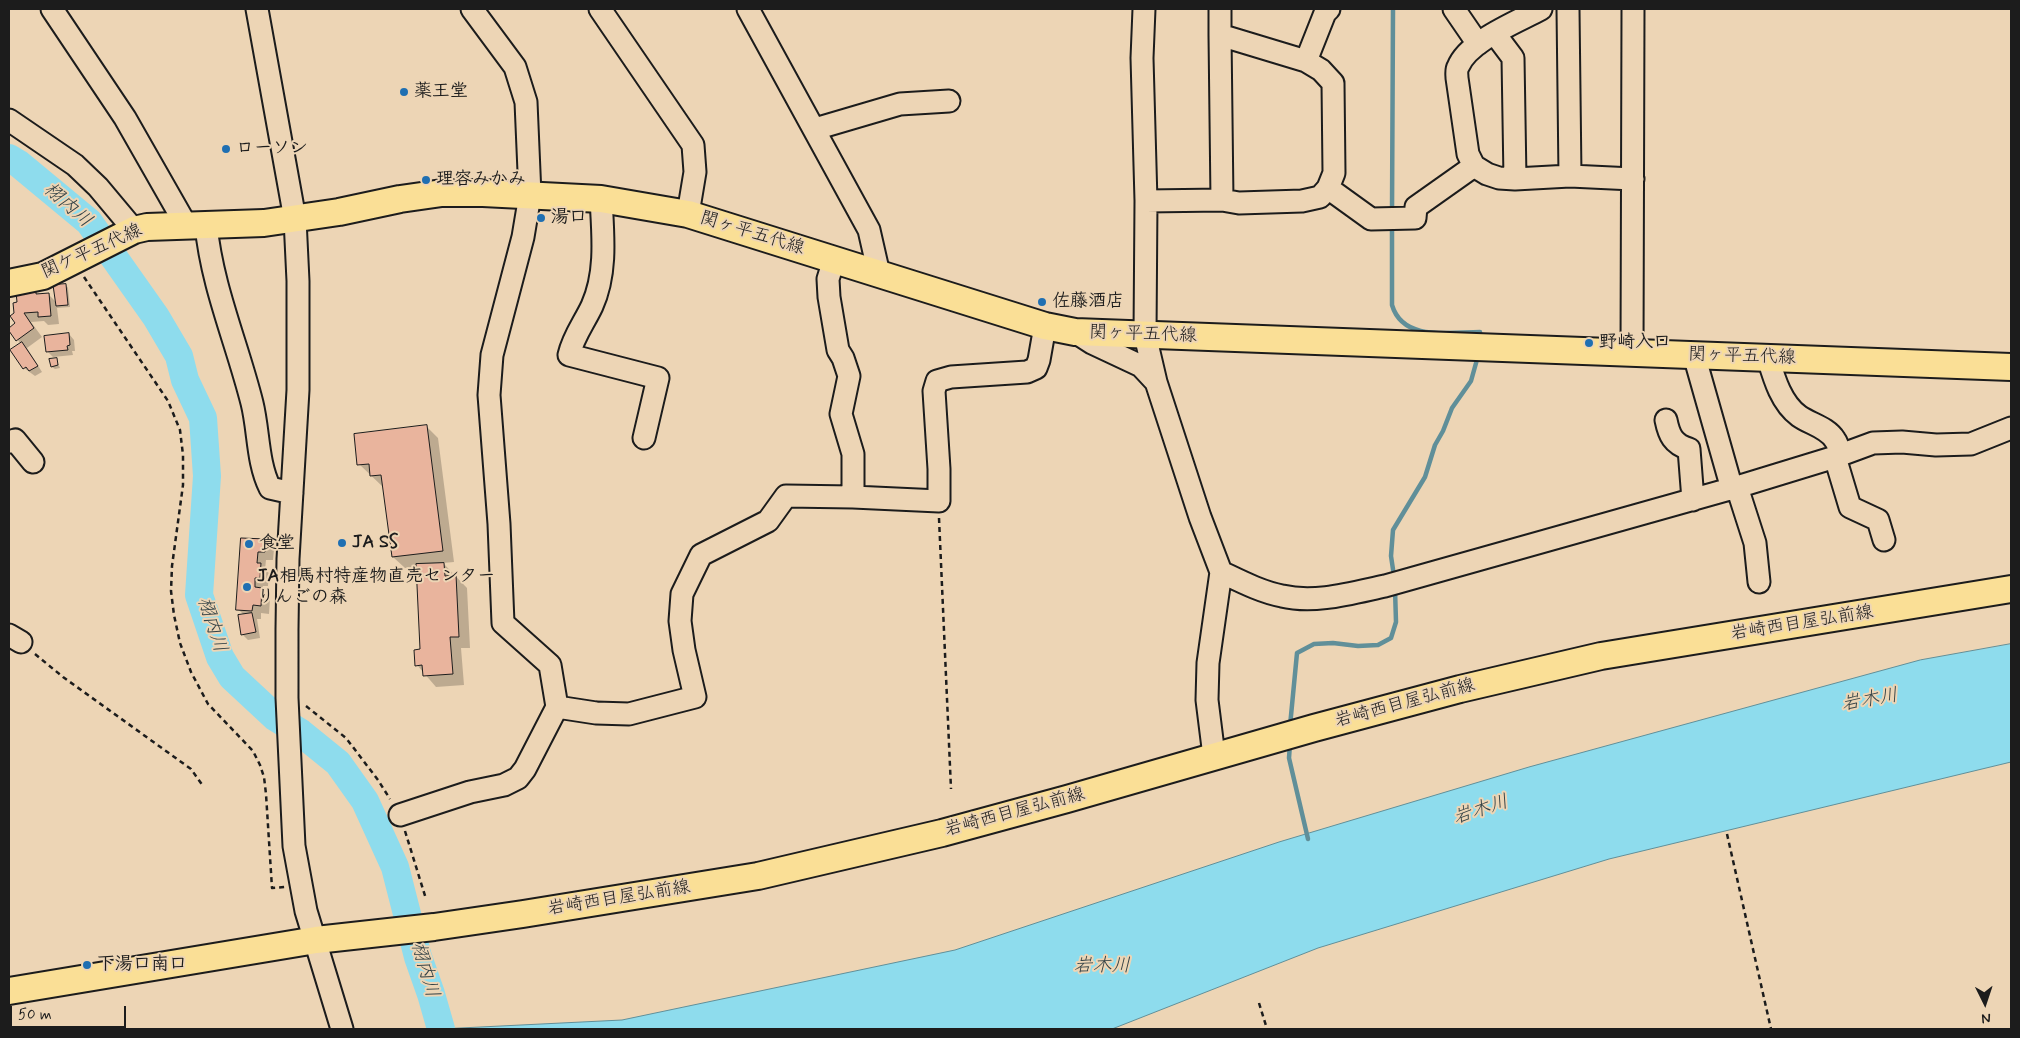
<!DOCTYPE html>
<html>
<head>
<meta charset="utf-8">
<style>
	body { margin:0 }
	#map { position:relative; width:2020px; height:1038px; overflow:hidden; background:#edd5b5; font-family:Mynerve,sans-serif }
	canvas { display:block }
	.frame { position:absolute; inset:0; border:10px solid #1c1c1c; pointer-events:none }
	.north { position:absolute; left:1960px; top:978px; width:50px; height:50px; -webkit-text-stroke:4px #edd5b5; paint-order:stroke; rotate:176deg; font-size:14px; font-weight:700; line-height:20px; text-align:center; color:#1c1c1c }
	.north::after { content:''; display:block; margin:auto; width:18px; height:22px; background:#1c1c1c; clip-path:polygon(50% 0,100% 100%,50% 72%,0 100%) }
	.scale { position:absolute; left:10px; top:1006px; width:116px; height:22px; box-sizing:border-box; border:2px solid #1c1c1c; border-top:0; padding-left:6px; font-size:15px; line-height:18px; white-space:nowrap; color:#1c1c1c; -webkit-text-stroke:4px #edd5b5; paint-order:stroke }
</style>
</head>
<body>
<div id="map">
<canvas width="2020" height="1038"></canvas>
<div class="frame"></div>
<div class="north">N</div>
<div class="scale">50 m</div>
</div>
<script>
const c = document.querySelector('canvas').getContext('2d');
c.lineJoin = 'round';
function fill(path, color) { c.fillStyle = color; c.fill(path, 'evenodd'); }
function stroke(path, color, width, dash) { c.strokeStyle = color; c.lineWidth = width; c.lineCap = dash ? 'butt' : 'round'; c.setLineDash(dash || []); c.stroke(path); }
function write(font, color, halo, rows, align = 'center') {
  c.font = font + ' Mynerve,"Klee One",sans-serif'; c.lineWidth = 4; c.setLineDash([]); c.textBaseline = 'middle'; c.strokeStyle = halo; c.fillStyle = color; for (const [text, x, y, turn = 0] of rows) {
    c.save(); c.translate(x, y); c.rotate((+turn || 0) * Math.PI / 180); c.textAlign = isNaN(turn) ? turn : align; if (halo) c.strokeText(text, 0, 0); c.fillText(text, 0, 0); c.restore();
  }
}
const water = new Path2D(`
	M2011,644V762L1609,859L1318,948L1112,1029H440L622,1020L955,950L1279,842L1529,767L1920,660Z`);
fill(water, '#8edced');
stroke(water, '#608f99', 1);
fill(new Path2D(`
	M66,285L68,288L70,307L57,308L59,324L48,325L44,321L31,322L42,337L27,348L42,372L35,376L24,368L21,344L9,329L17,323L35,292L38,295L48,294L56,302Z
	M69,334L74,340L75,351H72L73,355L53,357L47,351Z
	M56,359L60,368L55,369L52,367Z
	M426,426L438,438L454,562L443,563L467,588L470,648H461L464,685L436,687L417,665L422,651L417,567L405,568L393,557L383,487L359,464Z
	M242,539L265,540L274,549L273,560H266L265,570L269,573L268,586H263V591L270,598L269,614L261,613V619H257L260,638L248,640L242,634L244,615L238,609Z`), '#0003');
stroke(new Path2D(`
	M1392,212L1393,9
	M1392,225V305C1403,342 1450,332 1480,332V338
	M1394,576L1391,556L1393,530L1425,477L1435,445L1443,431L1452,408L1471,381L1478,356
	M1290,726L1297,653L1314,644L1333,643L1358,646L1378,645L1391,638L1396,622L1395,589
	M1290,744L1289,758L1308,839`), '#608f99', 4.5);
stroke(new Path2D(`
	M9,158L19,164L89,222L156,317L179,356L185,380L203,418L207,476L199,595L220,657L232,677L275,717L301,733L338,763L365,801L395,867L418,957L431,994L441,1029`), '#8edced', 28);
const building = new Path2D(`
	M66,284L68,305L56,306L53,285Z
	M36,290V294L49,293L51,316L38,317V312L24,313L34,328L16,341L9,331V328L15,323L10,316L14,313L13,303L17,302L16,292Z
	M69,333L70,345L67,346L68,350L46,352L44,336Z
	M22,342L38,366L29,371L26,367L23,369L10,350Z
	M57,358L58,365L51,367L49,359Z
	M427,425L443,551L392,557L381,475L370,476L369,464L357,465L354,434Z
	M241,538L266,539L265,552H258L257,563H261L260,578H255V587L262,588L261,606L253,605L252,611L236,610Z
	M444,563L445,576L456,575L459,637H450L453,674L423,676L422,665L415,666L414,650L420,649L416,564Z
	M252,613L256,632L241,635L238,615Z`);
fill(building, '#e9b49d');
stroke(building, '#1c1c1c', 1);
const minor = new Path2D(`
	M52,9L125,118L186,225
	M257,9L295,219L298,281V390L288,559L287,629V698L294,846L306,911L342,1029
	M600,9L693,145L695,172L688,214
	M748,9L869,230L879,274
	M1144,9L1142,58L1146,201L1145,335L1156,382L1200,517L1221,572C1240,581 1261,592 1282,596C1315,604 1352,593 1385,586L1737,487L1835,457L1873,443L1902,442L1936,445L1971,444L2011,428
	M1454,9L1478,44
	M1541,9C1517,22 1468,41 1458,67C1456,70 1457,75 1457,78L1468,154L1474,166L1487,174L1499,178L1515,179L1570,176L1633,179
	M1568,9L1570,176
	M1495,34L1513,58L1515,179
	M1220,35L1222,200
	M1306,61L1325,13L1329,9
	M9,120L75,165L98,187L134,230
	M815,129L900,104L949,101
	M1328,188L1371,219L1415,218L1416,207L1474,166
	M601,199C603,235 607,273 592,306C584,323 573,337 569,355L658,378L644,438
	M1146,201L1222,200L1239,203L1302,201L1320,197L1328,188L1334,173L1333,83L1321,70L1306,61L1220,35V9
	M206,225C212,287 237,343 252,403C259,431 257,462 270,488L292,493
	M834,260L828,279L829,297L838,350L843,358L849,376L841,414L853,454V497
	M1075,332L1092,343L1141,366L1155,381
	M1632,353L1633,9
	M1694,355L1732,489
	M1768,358C1774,378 1781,403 1799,416C1810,424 1827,427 1835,440C1838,444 1839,450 1840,455
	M1666,420C1669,435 1673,444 1689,449L1693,500
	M9,442L15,440L33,462
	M1835,457L1850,507L1878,520L1884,540
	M1737,487L1755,543L1759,582
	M9,635L21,642
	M557,707L596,713L629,714L695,697L684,650L680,621L682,594L701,555L768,521L786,496L853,497L939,501V469L934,391L937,381L951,377L1027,372L1036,368L1039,360L1045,326
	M1214,756L1207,700L1208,663L1221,572
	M400,815L470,792L504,785L518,778L525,769L557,707L550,665L503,623L499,524L489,395L492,355L523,237L530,195L526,102L515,67L472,9`);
const major = new Path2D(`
	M9,283L43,276L134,230L147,227L264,223L339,212L400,199L442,193H483L601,199L688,214L1045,326L1075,332L2011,367
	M9,991L316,940L434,927L523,914L758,876L942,833L1067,799L1314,728L1460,689L1601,656L2011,589`);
stroke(minor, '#1c1c1c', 25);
stroke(major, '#1c1c1c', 30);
stroke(new Path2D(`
	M84,277L168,401L180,430L183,455V485L172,566L171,591L174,615L180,643L191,672L208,704L253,751L260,765L264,777L266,794L272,888L285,887
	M939,518L951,789
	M35,654L63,677L191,769L203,786
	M306,706L346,738L378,780L390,799
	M405,831L426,899
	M1727,834L1771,1029
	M1259,1003L1267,1029`), '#1c1c1c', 2.5, [5, 4]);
stroke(minor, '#edd5b5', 21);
stroke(major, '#fadf96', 26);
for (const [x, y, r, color] of [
	[404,92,5,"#1f6fb2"],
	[226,149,5,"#1f6fb2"],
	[426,180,5,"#1f6fb2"],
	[541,218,5,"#1f6fb2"],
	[1042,302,5,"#1f6fb2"],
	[1589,343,5,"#1f6fb2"],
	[342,543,5,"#1f6fb2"],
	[249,544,5,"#1f6fb2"],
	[247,587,5,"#1f6fb2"],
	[87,965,5,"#1f6fb2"]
]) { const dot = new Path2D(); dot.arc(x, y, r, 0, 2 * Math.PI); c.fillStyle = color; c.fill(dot); stroke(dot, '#edd5b5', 2); }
write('bold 18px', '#1c1c1c', '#edd5b5', [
	["薬王堂",414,92],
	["ローソン",236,149],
	["理容みかみ",436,180],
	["湯口",551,218],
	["佐藤酒店",1052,302],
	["野崎入口",1599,343],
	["JA SS",352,543],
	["食堂",259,544],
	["JA相馬村特産物直売センター",257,577],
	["りんごの森",257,598],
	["下湯口南口",97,965]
], 'left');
write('18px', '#1c1c1c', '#edd5b5', [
	["関ヶ平五代線",752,234,17],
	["関ケ平五代線",92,252,-24],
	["関ヶ平五代線",1143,335,2],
	["関ヶ平五代線",1742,357,2],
	["岩崎西目屋弘前線",1802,624,-9],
	["岩崎西目屋弘前線",1405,704,-15],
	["岩崎西目屋弘前線",1015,813,-15],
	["岩崎西目屋弘前線",619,899,-9]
]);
write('italic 19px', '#334246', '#edd5b5', [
	["栩内川",67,206,41],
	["栩内川",211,625,72],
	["岩木川",1870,701,-10],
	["岩木川",1481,811,-18],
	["岩木川",1102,967],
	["栩内川",424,970,74]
]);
</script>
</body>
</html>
